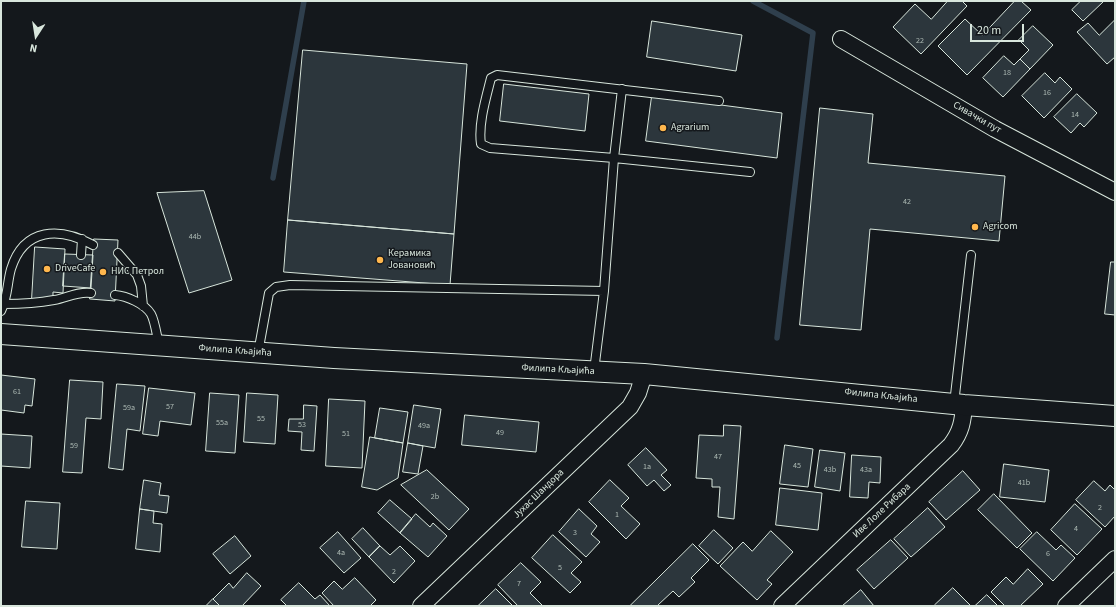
<!DOCTYPE html>
<html>
<head>
<meta charset="utf-8">
<style>
	body { margin:0 }
	#map { position:relative; width:1116px; height:607px; overflow:hidden; background:#14181c; font-family:"Source Sans 3",sans-serif }
	canvas { display:block }
	.frame { position:absolute; inset:0; border:2px solid #d8e6dc; pointer-events:none }
	.north { position:absolute; left:16px; top:16px; width:40px; height:40px; -webkit-text-stroke:3px #14181c; paint-order:stroke; rotate:192deg; font-size:11px; font-weight:700; line-height:16px; text-align:center; color:#d8e6dc }
	.north::after { content:''; display:block; margin:auto; width:14px; height:18px; background:#d8e6dc; clip-path:polygon(50% 0,100% 100%,50% 72%,0 100%) }
	.scale { position:absolute; left:970px; top:24px; width:54px; height:18px; box-sizing:border-box; border:2px solid #d8e6dc; border-top:0; padding-left:5px; font-size:12px; line-height:14px; white-space:nowrap; color:#d8e6dc; -webkit-text-stroke:3px #14181c; paint-order:stroke }
</style>
</head>
<body>
<div id="map">
<canvas width="1116" height="607"></canvas>
<div class="frame"></div>
<div class="north">N</div>
<div class="scale">20 m</div>
</div>
<script>
const c = document.querySelector('canvas').getContext('2d');
c.lineJoin = 'round';
function stroke(path, color, width, dash) { c.strokeStyle = color; c.lineWidth = width; c.lineCap = dash ? 'butt' : 'round'; c.setLineDash(dash || []); c.stroke(path); }
function fill(path, color) { c.fillStyle = color; c.fill(path, 'evenodd'); }
function write(font, color, halo, rows, align = 'center') {
  c.font = font + ' "Source Sans 3",sans-serif'; c.lineWidth = 3; c.setLineDash([]); c.textBaseline = 'middle'; c.strokeStyle = halo; c.fillStyle = color; for (const [text, x, y, turn = 0] of rows) {
    c.save(); c.translate(x, y); c.rotate((+turn || 0) * Math.PI / 180); c.textAlign = isNaN(turn) ? turn : align; if (halo) c.strokeText(text, 0, 0); c.fillText(text, 0, 0); c.restore();
  }
}
stroke(new Path2D(`
	M753,1L813,33L777,338
	M273,178L304,1`), '#2f3f4d', 5.5);
const building = new Path2D(`
	M948,1H962L967,6L921,54L893,27L915,4L931,19Z
	M1015,1H1021L1031,10L967,75L938,46L965,19L982,35Z
	M1081,1H1104L1083,21L1072,10Z
	M1115,20V57L1107,64L1077,32L1088,23L1099,35Z
	M652,21L742,35L736,71L647,57Z
	M1033,26L1053,45L1030,69L1020,59L1029,50L1019,40Z
	M303,50L467,64L454,234L288,220Z
	M1004,56L1014,65L1020,59L1030,69L1003,97L983,78Z
	M1045,73L1055,83L1060,77L1072,89L1044,118L1022,96Z
	M504,84L589,94L585,131L500,121Z
	M1077,94L1097,113L1084,127L1080,123L1071,133L1054,117Z
	M652,96L782,113L777,158L646,141Z
	M820,108L873,114L868,163L1005,176L999,241L870,229L861,330L800,325Z
	M204,191L232,280L189,293L157,193Z
	M288,220L454,234L450,285L284,272Z
	M94,239L118,240L115,301L90,299Z
	M35,247L65,249L63,293L53,292V300L32,299Z
	M65,254L93,255L91,288L63,286Z
	M1111,262H1115V315L1105,314Z
	M1,375L35,379L32,406L25,405L24,413L1,410Z
	M70,380L103,382L101,419L86,418L82,473L63,472Z
	M117,384L145,386L140,431L127,429L123,470L109,468Z
	M149,388L195,393L191,425L160,421L158,436L143,434Z
	M210,393L239,395L235,453L206,451Z
	M247,393L278,395L275,444L244,442Z
	M329,399L365,401L362,468L326,466Z
	M304,405L317,406L314,451L301,450L302,432L288,431L289,419H303Z
	M414,405L441,409L435,448L408,443Z
	M380,408L408,412L403,443L375,438Z
	M465,415L539,422L536,452L462,445Z
	M724,425L741,426L734,519L718,517L720,487H712V479L696,478L699,435L723,436Z
	M1,434L32,436L30,468L1,466Z
	M370,437L403,443L398,478L377,490L362,487Z
	M408,443L423,446L418,474L403,472Z
	M785,445L813,449L808,487L780,484Z
	M646,448L667,470L661,475L671,485L664,491L654,480L647,486L628,465Z
	M820,450L845,453L840,491L815,487Z
	M852,455L881,457L880,483L869,482L868,498L850,497Z
	M1004,464L1049,470L1045,502L1000,497Z
	M427,470L469,509L449,530L401,485Z
	M963,471L980,490L946,520L929,502Z
	M144,480L161,483L159,495L169,496L167,513L140,509Z
	M610,480L629,498L621,506L640,524L626,539L589,502Z
	M1094,481L1105,491L1110,485L1115,490V516L1105,527L1076,500Z
	M780,488L822,493L818,530L776,525Z
	M994,494L1032,533L1017,548L978,510Z
	M390,500L412,519L400,533L378,513Z
	M26,501L60,503L57,549L22,547Z
	M1075,504L1102,529L1077,555L1051,530Z
	M928,508L945,527L911,557L894,539Z
	M140,509L154,511L153,523L162,524L160,552L136,549Z
	M579,509L597,526L591,534L600,542L586,557L559,532Z
	M416,514L430,527L433,523L447,536L428,557L400,533Z
	M363,528L380,546L369,557L352,539Z
	M714,530L733,548L718,564L699,546Z
	M771,531L793,552L767,580L772,584L757,600L720,566L743,542L752,551Z
	M338,532L361,558L344,573L320,548Z
	M1037,532L1056,550L1061,545L1075,558L1053,581L1020,549Z
	M553,535L582,562L571,573L581,582L570,593L532,558Z
	M235,536L251,556L230,574L213,554Z
	M891,540L908,558L874,589L857,570Z
	M693,544L709,560L691,578L695,582L679,597L673,591L658,605L659,606H630Z
	M380,546L390,555L400,546L415,561L394,583L369,557Z
	M521,563L541,582L530,593L543,606H518L498,585Z
	M1028,569L1043,584L1020,606H1005L991,592L1006,577L1013,584Z
	M247,573L261,586L242,606H220L213,599L229,583L233,588Z
	M355,578L376,600L370,606H334L322,593L334,581L342,589Z
	M299,583L315,599L320,595L330,606H287L281,600Z
	M953,588L971,606H936L935,605Z
	M496,589L513,606H478Z
	M861,590L874,606H842L849,600Z
	M987,595L998,606H975Z
	M213,599L220,606H206Z`);
fill(building, '#2c363c');
stroke(building, '#d8e6dc', 1);
const service = new Path2D(`
	M719,101L497,75L491,78C486,98 478,124 481,144L490,148L614,158L750,172
	M118,253L137,275L141,286L143,306
	M81,255L82,239
	M115,295C127,296 145,304 151,314C155,321 157,337 159,345
	M4,304C21,304 38,303 54,300C67,298 77,291 91,293
	M1,311C8,297 7,283 11,269C24,227 60,227 93,245
	M258,353L269,293L276,287L290,285L604,291
	M594,371L604,291L614,158L622,89
	M954,404L971,255`);
const minor = new Path2D(`
	M841,39L995,129L1115,192
	M421,606L630,407L638,393L644,374
	M782,606L951,445C961,432 963,421 964,405
	M1066,606L1115,559`);
const tertiary = new Path2D(`
	M1,334L334,358L644,374L964,405L1115,416`);
stroke(service, '#d8e6dc', 10);
stroke(minor, '#d8e6dc', 18);
stroke(tertiary, '#d8e6dc', 22);
stroke(service, '#14181c', 8);
stroke(minor, '#14181c', 16);
stroke(tertiary, '#14181c', 20);
for (const [x, y, r, color] of [
	[663,128,4,"#ffb74d"],
	[975,227,4,"#ffb74d"],
	[380,260,4,"#ffb74d"],
	[47,269,4,"#ffb74d"],
	[103,272,4,"#ffb74d"]
]) { const dot = new Path2D(); dot.arc(x, y, r, 0, 2 * Math.PI); c.fillStyle = color; c.fill(dot); stroke(dot, '#14181c', 1.5); }
write('8px', '#adbab4', null, [
	["22",920,41],
	["18",1007,73],
	["16",1047,93],
	["14",1075,115],
	["42",907,202],
	["44b",195,237],
	["61",17,392],
	["57",170,407],
	["59a",129,408],
	["55",261,419],
	["55a",222,423],
	["53",302,425],
	["49a",424,426],
	["49",500,433],
	["51",346,434],
	["59",74,446],
	["47",718,457],
	["45",797,466],
	["1a",647,467],
	["43b",830,470],
	["43a",866,470],
	["41b",1024,483],
	["2b",435,497],
	["2",1100,508],
	["1",617,515],
	["4",1076,529],
	["3",575,533],
	["4a",341,553],
	["6",1048,554],
	["5",560,568],
	["2",394,572],
	["7",519,584]
]);
write('10px', '#d8e6dc', '#14181c', [
	["Сивачки пут",977,118,30],
	["Филипа Кљајића",235,351,4],
	["Филипа Кљајића",558,370,3],
	["Филипа Кљајића",881,396,6],
	["Јухас Шандора",539,494,-44],
	["Иве Лоле Рибара",882,511,-43]
]);
write('10px', '#d8e6dc', '#14181c', [
	["Agrarium",671,128],
	["Agricom",983,227],
	["Керамика",388,254],
	["Јовановић",388,266],
	["DriveCafe",55,269],
	["НИС Петрол",111,272]
], 'left');
</script>
</body>
</html>
